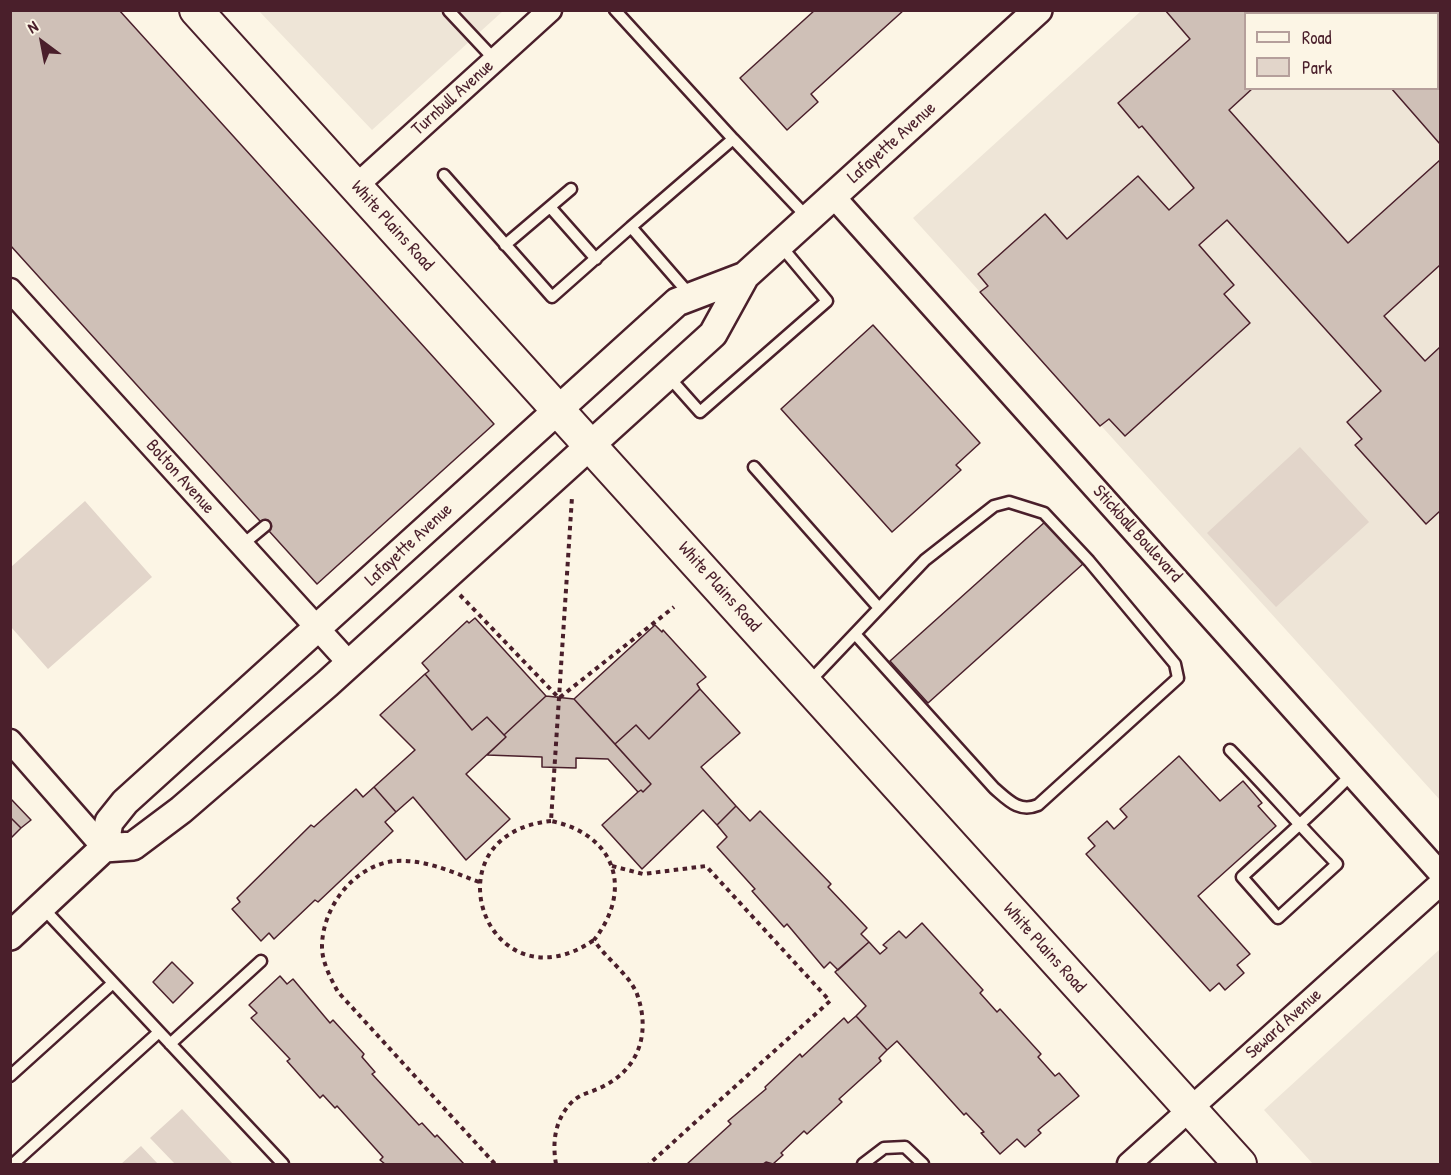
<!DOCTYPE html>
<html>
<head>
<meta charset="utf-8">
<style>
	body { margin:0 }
	#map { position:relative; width:1451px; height:1175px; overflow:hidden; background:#fcf5e5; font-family:"Patrick Hand",sans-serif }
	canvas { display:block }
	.frame { position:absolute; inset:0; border:12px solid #4a1f2b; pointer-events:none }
	.legend { position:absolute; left:1244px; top:12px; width:195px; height:78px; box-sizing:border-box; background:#fcf5e5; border:2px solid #b59f9b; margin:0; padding:8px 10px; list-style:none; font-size:18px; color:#4a1f2b }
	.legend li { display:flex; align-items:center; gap:12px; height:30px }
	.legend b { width:30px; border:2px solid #b59f9b }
	.north { position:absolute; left:12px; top:12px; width:60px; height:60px; -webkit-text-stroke:4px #fcf5e5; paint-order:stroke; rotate:328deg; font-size:16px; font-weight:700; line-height:24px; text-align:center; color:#4a1f2b }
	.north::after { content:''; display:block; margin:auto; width:21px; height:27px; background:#4a1f2b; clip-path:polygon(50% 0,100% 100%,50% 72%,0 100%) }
</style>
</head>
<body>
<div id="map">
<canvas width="1451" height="1175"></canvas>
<div class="frame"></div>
<ul class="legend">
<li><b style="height:8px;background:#fcf5e5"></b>Road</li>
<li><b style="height:16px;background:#e2d5ca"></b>Park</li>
</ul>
<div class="north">N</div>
</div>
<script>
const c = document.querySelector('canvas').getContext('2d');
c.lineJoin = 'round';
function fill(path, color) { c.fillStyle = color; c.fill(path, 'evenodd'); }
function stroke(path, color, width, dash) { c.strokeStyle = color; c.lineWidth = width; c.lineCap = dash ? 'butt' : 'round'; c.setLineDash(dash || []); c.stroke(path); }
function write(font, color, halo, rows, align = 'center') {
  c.font = font + ' "Patrick Hand",sans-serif'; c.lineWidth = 4.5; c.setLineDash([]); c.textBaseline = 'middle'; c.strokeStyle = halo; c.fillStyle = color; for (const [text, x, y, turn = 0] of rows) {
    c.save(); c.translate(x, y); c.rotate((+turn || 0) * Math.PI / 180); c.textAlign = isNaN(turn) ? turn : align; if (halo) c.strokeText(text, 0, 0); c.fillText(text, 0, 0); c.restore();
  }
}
fill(new Path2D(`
	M259,11H503L372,130Z
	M1141,11H1440V800L913,218ZM1246,14H1438V88H1246Z
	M1440,949V1164H1313L1264,1110Z`), '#eee5d7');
fill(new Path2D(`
	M1300,447L1369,522L1276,607L1207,533Z
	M85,501L152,577L48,669L11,627V567Z
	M182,1109L233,1164H175L150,1138Z
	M141,1146L158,1164H121Z`), '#e2d5ca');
const building = new Path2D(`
	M10,10H119L494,424L317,584L10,245Z
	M815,10H904L811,94L818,102L787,130L740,78Z
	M1165,10H1440V144L1391,88H1438V14H1246V88H1253L1229,110L1348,243L1440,160V265L1384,316L1425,361L1440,347V511L1426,524L1355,445L1362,439L1347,422L1381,391L1227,220L1199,245L1234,285L1224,294L1250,323L1125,436L1109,419L1100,426L980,292L988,286L978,274L1045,214L1067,239L1138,176L1169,210L1194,188L1142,126L1139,128L1118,103L1190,39Z
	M873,325L980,443L956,465L961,470L892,532L781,409Z
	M1046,521L1084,563L928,703L890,661Z
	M475,618L546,696L504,735L487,717L472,730L425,674L429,671L422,663L467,621L469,623Z
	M655,625L662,632L663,630L706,677L697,684L700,689L649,739L636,725L615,744L574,699Z
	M425,674L472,730L487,717L506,737L466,774L510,819L466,860L413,797L396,812L374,787L415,750L380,715Z
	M700,689L740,733L701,767L736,806L717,825L703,810L642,869L602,825L638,792L641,790L643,792L651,784L615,744L636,725L649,739Z
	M546,696L574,699L651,784L643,792L641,790L638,792L608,759L576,758V768L542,767V757L487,755L506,737L504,735Z
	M1179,756L1220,801L1243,781L1262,803L1258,806L1276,826L1198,896L1250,954L1237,965L1244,973L1225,990L1219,983L1210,991L1086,854L1095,846L1088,838L1107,821L1114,829L1127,817L1120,809Z
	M374,787L396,812L385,822L393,831L318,902L315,900L274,939L269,933L261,941L232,909L240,902L237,898L311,825L314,827L356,789L363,797Z
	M10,798L31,820L21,828L10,817Z
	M736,806L750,821L760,811L831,884L828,887L867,928L861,934L869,942L838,970L830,962L824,968L787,924L784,927L752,891L755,889L717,847L727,837L717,825Z
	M10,817L21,828L11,838L10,837Z
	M922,923L983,990L980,993L997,1012L1000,1009L1041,1054L1038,1057L1055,1076L1059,1073L1079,1096L1038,1130L1041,1133L1025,1147L1017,1139L1000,1154L981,1133L984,1132L966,1113L964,1115L897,1041L887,1050L856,1016L866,1006L835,972L869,942L880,954L887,948L883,945L899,931L906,938Z
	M172,962L193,983L173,1003L153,982Z
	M280,976L287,984L293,979L330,1023L333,1020L364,1054L362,1057L375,1072L372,1074L419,1125L422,1123L435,1137L437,1135L464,1164H385L380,1160L383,1157L337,1106L335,1108L323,1095L320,1098L287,1061L290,1059L251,1018L257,1013L249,1005Z
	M856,1016L887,1050L879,1058L881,1061L839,1099L842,1102L807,1134L804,1131L781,1153L783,1155L773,1164L766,1162L763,1164H687L731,1124L728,1121L766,1089L765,1087L800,1054L802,1057L844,1018L848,1023Z`);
fill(building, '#cfc0b7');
stroke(building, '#4a1f2b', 1.5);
const service = new Path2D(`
	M615,10L733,139L631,227L691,296
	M449,11L495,60
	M733,139L807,217
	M444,175L552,297L631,227
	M550,207L596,259
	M505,245L571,189
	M668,376L700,412L827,301L780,245
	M754,467L879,608
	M242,545L265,526
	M809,682L925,560L994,506L1009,502L1044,513L1089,561L1175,664L1178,678L1038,805C1019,813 1008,800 994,788L855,634
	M1230,750C1266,787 1301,827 1337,864L1278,918L1242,877C1279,843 1317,810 1352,774
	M42,907L283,1164
	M170,1044L261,961
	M10,1076L113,983
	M13,1164L159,1032
	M863,1164L884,1148L905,1147L923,1164`);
const minor = new Path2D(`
	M356,186L550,10
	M833,196L1440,873
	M10,290L350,664
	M10,741L104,848
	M1129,1164L1440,884`);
const tertiary = new Path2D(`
	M104,848L133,846L181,810L327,684L713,334L745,276L1038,10
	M10,936L104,848L109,822L125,802L677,302L745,276`);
const secondary = new Path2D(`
	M196,10L1240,1164`);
stroke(service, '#4a1f2b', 15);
stroke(minor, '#4a1f2b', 27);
stroke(tertiary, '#4a1f2b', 32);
stroke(secondary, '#4a1f2b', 36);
stroke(new Path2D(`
	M460,595L559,698L674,607
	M551,821C423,834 487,1013 594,940
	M612,866L643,874L706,866L830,1001L649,1164
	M479,882C452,872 425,859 395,861C354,865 321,908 322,949C323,964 331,979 338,992L495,1164
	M556,1164C552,1142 555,1118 573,1101C580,1094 592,1092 602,1087C639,1069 651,1033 637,994C629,974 606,959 594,940C634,889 615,834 551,821L572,497`), '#4a1f2b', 4, [4.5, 4.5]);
stroke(service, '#fcf5e5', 10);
stroke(minor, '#fcf5e5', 22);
stroke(tertiary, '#fcf5e5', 27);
stroke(secondary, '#fcf5e5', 32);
write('18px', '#4a1f2b', '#fcf5e5', [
	["Turnbull Avenue",453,98,-42],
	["Lafayette Avenue",892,143,-42],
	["White Plains Road",392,226,48],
	["Bolton Avenue",180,477,48],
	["Stickball Boulevard",1137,534,48],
	["Lafayette Avenue",409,545,-43],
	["White Plains Road",719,587,48],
	["White Plains Road",1044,948,48],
	["Seward Avenue",1284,1024,-42]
]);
</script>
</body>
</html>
